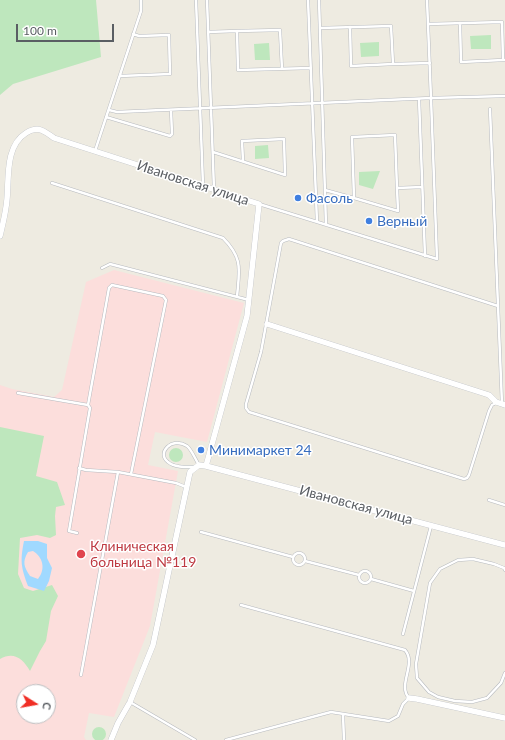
<!DOCTYPE html>
<html>
<head>
<meta charset="utf-8">
<style>
	body { margin:0 }
	#map { position:relative; width:505px; height:740px; overflow:hidden; background:#eeebe1; font-family:Lato,sans-serif }
	canvas { display:block }
	.north { position:absolute; left:16px; top:684px; width:40px; height:40px; box-sizing:border-box; background:#fff; border:1px solid #bdbfc1; border-radius:50%; rotate:101deg; font-size:11px; font-weight:700; line-height:16px; text-align:center; color:#5a5e63 }
	.north::after { content:''; display:block; margin:auto; width:14px; height:18px; background:#f02e25; clip-path:polygon(50% 0,100% 100%,50% 72%,0 100%) }
	.scale { position:absolute; left:16px; top:24px; width:98px; height:18px; box-sizing:border-box; border:2px solid #5a5e63; border-top:0; padding-left:5px; font-size:12px; line-height:14px; white-space:nowrap; color:#5a5e63; -webkit-text-stroke:3px #fff; paint-order:stroke }
</style>
</head>
<body>
<div id="map">
<canvas width="505" height="740"></canvas>
<div class="north">С</div>
<div class="scale">100 m</div>
</div>
<script>
const c = document.querySelector('canvas').getContext('2d');
c.lineJoin = 'round';
function fill(path, color) { c.fillStyle = color; c.fill(path, 'evenodd'); }
function stroke(path, color, width, dash) { c.strokeStyle = color; c.lineWidth = width; c.lineCap = dash ? 'butt' : 'round'; c.setLineDash(dash || []); c.stroke(path); }
function write(font, color, halo, rows, align = 'center') {
  c.font = font + ' Lato,sans-serif'; c.lineWidth = 3; c.setLineDash([]); c.textBaseline = 'middle'; c.strokeStyle = halo; c.fillStyle = color; for (const [text, x, y, turn = 0] of rows) {
    c.save(); c.translate(x, y); c.rotate((+turn || 0) * Math.PI / 180); c.textAlign = isNaN(turn) ? turn : align; if (halo) c.strokeText(text, 0, 0); c.fillText(text, 0, 0); c.restore();
  }
}
fill(new Path2D(`
	M114,270L244,303L207,442L155,432L148,465L178,471L150,626L114,717L89,713L84,737L86,740H0V385L12,389L54,397L62,390L86,282ZM24,692H48V716H24Z`), '#fcdedc');
fill(new Path2D(`
	M0,0H96L101,57L13,84L0,95Z
	M491,35V49H471L470,36Z
	M379,42V56L361,57L360,43Z
	M269,43L270,60H255L254,44Z
	M268,145L269,158L255,159V146Z
	M380,171L373,189L359,185V172Z
	M0,427L44,436L36,476L57,482L65,505L56,507L55,516L56,535L50,538L37,535L20,538L18,574L24,588L33,591L52,585L58,596L51,611L46,641L40,651L30,671C23,659 14,651 0,659Z
	M169 455a7 7 0 1 1 14 0a7 7 0 1 1-14 0Z
	M92 734a7 7 0 1 1 14 0a7 7 0 1 1-14 0Z`), '#bee7bd');
fill(new Path2D(`
	M24,541H38L47,544V558L52,568L49,581L44,591L28,586C21,567 20,561 24,541ZM33,551C43,557 46,569 38,579L30,576C24,567 22,562 28,552Z`), '#a0d9ff');
const lane = new Path2D(`
	M196,0L203,185
	M207,0L214,189
	M308,0L317,222
	M319,0L326,225
	M427,0L431,98L505,96
	M460,23L461,62L503,60
	M428,24L502,22L503,60H505
	M350,27L351,66L393,64
	M320,28L391,26L393,64L430,63
	M237,31L280,30L282,69
	M208,32L237,31L238,70L310,68
	M120,76L170,74L169,35L139,36L133,34
	M419,99L425,256
	M490,109L502,404
	M109,110L117,112L431,98L437,259L259,204
	M106,117L170,136L172,134L171,110
	M95,151L141,11V0
	M213,152L285,175L284,139L242,141L243,161
	M52,183L223,238C244,259 239,271 237,297
	M325,190L354,198L352,137L395,135L397,188L422,187
	M354,198L398,211L397,188
	M102,268L110,264L249,300
	M18,393L88,405L109,288L112,285L163,296L166,300L131,474
	M496,403L492,405L489,411L469,475L467,478L464,479L249,412L246,408V404L261,352L281,243L283,241L289,239L498,306
	M196,467C187,467 175,468 168,462C156,453 172,436 187,446C192,450 195,459 199,465
	M79,468L86,470L118,472
	M489,500L505,505
	M201,532L293,557
	M77,533L69,531L90,408L88,405
	M293 559a6 6 0 1 1 12 0a6 6 0 1 1-12 0Z
	M305,561L359,575
	M505,570L504,568L494,564L473,559L458,560L440,569L430,583L416,664L417,678L429,692L438,697L455,701L472,702L487,698L501,683L505,673
	M359 577a6 6 0 1 1 12 0a6 6 0 1 1-12 0Z
	M371,579L414,591
	M403,634L431,526
	M81,675L118,472L176,483L186,487
	M130,702L195,740
	M343,715L344,740
	M226,740L331,712L389,721L398,716L403,704L409,698C397,685 417,664 405,650L241,605`);
const street = new Path2D(`
	M0,236C3,223 6,212 7,199C9,178 5,146 26,133C31,130 36,128 41,130C46,132 50,135 54,138L259,204L247,316L206,466
	M267,324L489,395L496,402L505,405
	M409,698L417,699L505,718
	M111,740L118,723L130,702L153,645L190,472L199,465L206,466L505,545`);
stroke(lane, '#b7babf', 3.5);
stroke(street, '#b7babf', 6);
stroke(lane, '#fff', 2.5);
stroke(street, '#fff', 5.5);
for (const [x, y, r, color] of [
	[298,198,4,"#3f7fe0"],
	[369,221,4,"#3f7fe0"],
	[201,450,4,"#3f7fe0"],
	[81,554,5,"#e0444e"]
]) { const dot = new Path2D(); dot.arc(x, y, r, 0, 2 * Math.PI); c.fillStyle = color; c.fill(dot); stroke(dot, '#fff', 1.5); }
write('14px', '#5a5e63', '#fff', [
	["Ивановская улица",193,183,18],
	["Ивановская улица",356,505,15]
]);
write('14px', '#366cbe', '#fff', [
	["Фасоль",306,198],
	["Верный",377,221],
	["Минимаркет 24",209,450]
], 'left');
write('14px', '#be3a42', '#fff', [
	["Клиническая",90,546],
	["больница №119",90,562]
], 'left');
</script>
</body>
</html>
